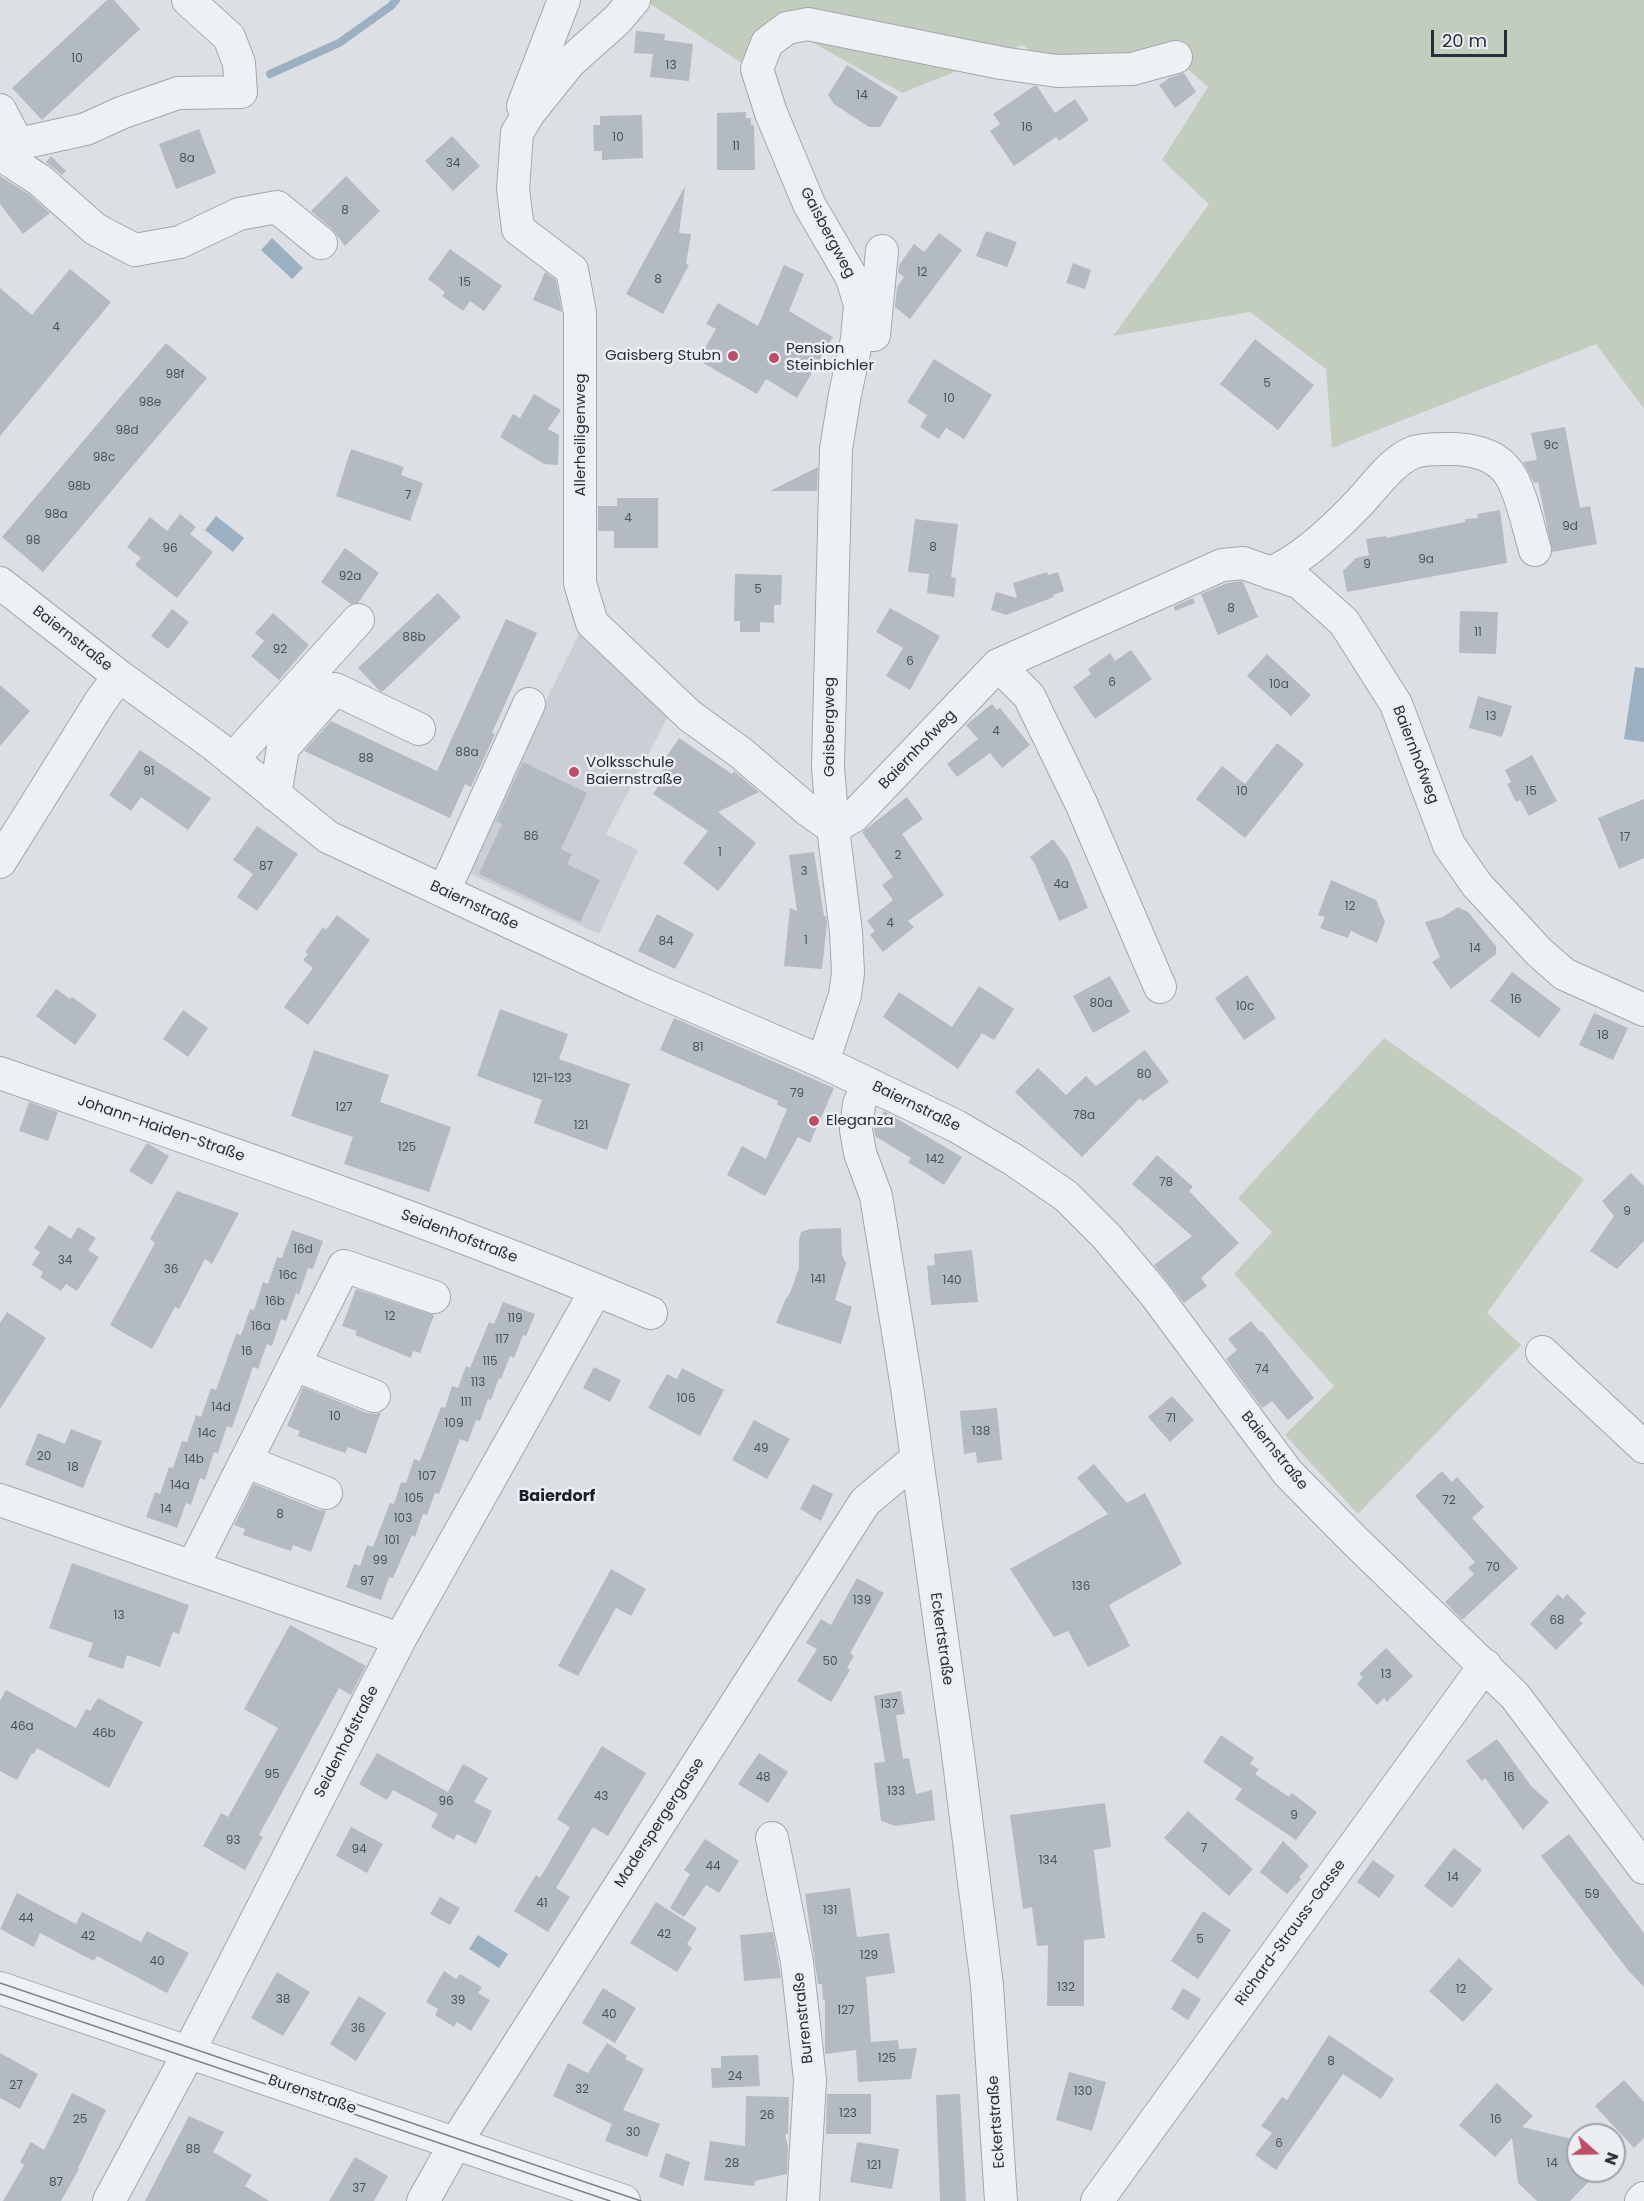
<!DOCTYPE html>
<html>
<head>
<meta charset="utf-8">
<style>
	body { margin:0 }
	#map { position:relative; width:1644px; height:2201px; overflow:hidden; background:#dce0e5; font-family:Poppins,sans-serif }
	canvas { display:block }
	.north { position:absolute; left:1566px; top:2123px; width:60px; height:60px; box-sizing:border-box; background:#ebeff3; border:2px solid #9da2a9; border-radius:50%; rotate:110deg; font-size:16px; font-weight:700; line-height:24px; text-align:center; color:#282f39 }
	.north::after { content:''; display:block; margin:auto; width:21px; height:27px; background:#bd4e66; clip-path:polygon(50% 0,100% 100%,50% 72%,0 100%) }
	.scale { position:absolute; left:1431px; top:30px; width:76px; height:27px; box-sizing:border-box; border:3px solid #282f39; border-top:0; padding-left:8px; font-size:18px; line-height:21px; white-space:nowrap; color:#282f39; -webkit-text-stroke:4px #ebeff3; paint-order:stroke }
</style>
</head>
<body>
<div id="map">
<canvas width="1644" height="2201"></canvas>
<div class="north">N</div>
<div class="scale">20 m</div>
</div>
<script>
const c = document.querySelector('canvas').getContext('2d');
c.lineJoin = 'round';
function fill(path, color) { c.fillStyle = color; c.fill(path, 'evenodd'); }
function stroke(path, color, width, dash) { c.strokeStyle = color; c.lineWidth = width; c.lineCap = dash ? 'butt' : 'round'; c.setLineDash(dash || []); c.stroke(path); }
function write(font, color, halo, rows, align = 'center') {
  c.font = font + ' Poppins,sans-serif'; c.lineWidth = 5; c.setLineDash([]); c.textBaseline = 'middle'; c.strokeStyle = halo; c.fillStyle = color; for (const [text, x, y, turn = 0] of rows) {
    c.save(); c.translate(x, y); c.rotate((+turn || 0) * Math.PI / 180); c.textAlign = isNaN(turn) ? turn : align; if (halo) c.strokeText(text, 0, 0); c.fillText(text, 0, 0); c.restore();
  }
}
fill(new Path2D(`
	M580,632L671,711L606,834L638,850L599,934L462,870Z`), '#cbcfd5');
fill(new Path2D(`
	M648,0H1644V409L1596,344L1332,448L1326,369L1250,312L1113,336L1209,204L1162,160L1208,87L1182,64L1078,81L1022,45L902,93L794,32L745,65L647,2Z
	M1384,1038L1584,1179L1487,1313L1521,1345L1358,1514L1285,1435L1334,1386L1234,1274L1272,1232L1238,1198Z`), '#c3cdbe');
fill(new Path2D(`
	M272,238L303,268L292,279L261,250Z
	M216,516L244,538L233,552L205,530Z
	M1635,667L1644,668V742L1624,739Z
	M478,1935L508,1954L499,1968L469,1949Z`), '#9bb0c1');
stroke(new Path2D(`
	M270,74L339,43L391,6L396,0`), '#9bb0c1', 8);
fill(new Path2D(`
	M107,0H114L140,29L42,120L12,88Z
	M636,31L665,34L664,40L693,44L689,81L650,77L653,54L634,53Z
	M847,65L898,97L880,127H869L834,104L828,95Z
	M1184,73L1196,92L1175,108L1159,85L1169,78Z
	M1034,86H1037L1055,113L1075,99L1089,120L1059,141L1056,137L1014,166L990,131L1000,124L993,114Z
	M746,112V118H751V125H754L755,170H717V113Z
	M642,115L643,158L602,160V151H594L593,125H600V116Z
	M199,129L216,173L176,189L159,144Z
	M452,136L480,166L453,191L425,161Z
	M51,156L66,171L62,175L46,162Z
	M0,176L30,195L50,213L23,234L0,204Z
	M346,176L380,211L345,246L332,229L311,211Z
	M684,188H685L679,233L691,234L686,264L689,265L663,314L626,294Z
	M986,231L1017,242L1007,267L976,256Z
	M939,233L962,250L910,319L895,307L897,287L904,277L898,272L899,265L914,244L924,252Z
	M450,249L502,286L484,311L470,301L463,311L442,296L445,292L428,279Z
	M1073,263L1091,270L1085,289L1066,283Z
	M784,265L804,274L789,311L833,337L797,398L766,379L757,394L698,360L716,329L706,324L718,303L758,326Z
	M70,269L111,302L0,436V288L32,315Z
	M545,272L556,280L562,312L533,300Z
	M1255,339L1314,385L1278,430L1220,384Z
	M166,343L207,378L43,572L2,537Z
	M934,359L992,395L964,439L946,428L939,439L920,427L927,415L907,402Z
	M534,394L561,410L548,429L559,435L558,465L544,464L500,437L513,414L520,418Z
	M1565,427L1580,508L1590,506L1597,544L1552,552L1538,482L1534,483L1523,462L1537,460L1531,433Z
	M351,449L404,467L401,475L423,483L410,521L336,496Z
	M818,467L817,491H770Z
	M617,498H658V548H614V531H598V506H617Z
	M1500,510L1507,563L1347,592L1343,571L1356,558L1369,555L1366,539L1386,536V538L1465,522V519L1478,518L1477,514Z
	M180,514L196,527L190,534L213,552L177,598L135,565L141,558L127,547L150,517L167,531Z
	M915,519L958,524L951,577L956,578L954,597L927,593L929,574L908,572Z
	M345,548L379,573L358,603L351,604L321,582Z
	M1047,572L1048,575L1058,572L1064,591L1053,595L1054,597L1006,615L991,610L996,592L1017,598L1013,583Z
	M735,574L782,575L781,605H774V623L760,622V632H740V621H734Z
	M1241,581L1243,582L1258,617L1218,635L1201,594L1227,583Z
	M438,593L461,617L382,692L379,690L358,668Z
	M1193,598L1195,603L1175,611L1174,606Z
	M890,608L940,636L910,690L886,676L903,648L876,632Z
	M172,609L189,622L168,649L151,636Z
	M1460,611L1498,612L1496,654L1459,653Z
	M273,613L309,645L279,680L251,656L264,641L255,633Z
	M506,619L537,633L492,733L495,734L471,787L465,784L450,818L304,751L331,721L437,771Z
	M1131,650L1152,679L1095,719L1073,687L1091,674L1088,669L1110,653L1115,661Z
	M1267,654L1311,695L1291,716L1247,676Z
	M0,685L30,711L0,746Z
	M1478,696L1512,706L1502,737L1469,728Z
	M992,704L997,710L1000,708L1030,745L1002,768L990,753L957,777L947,764L978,739L966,725Z
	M679,738L732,774L734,771L759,792L718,812L756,843L718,891L683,863L708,831L653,794L667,773L659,768Z
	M1277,743L1304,764L1245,838L1196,799L1222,766L1245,784Z
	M140,750L211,798L188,830L141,797L131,811L109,795Z
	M1532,755L1557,801L1529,816L1520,800L1516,802L1507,784L1511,782L1505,770Z
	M523,762L587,793L561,849L572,854L567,864L600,880L580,922L479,874L502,824L496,821Z
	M907,797L923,819L902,834L944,895L908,921L914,927L883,952L870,935L875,931L867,921L893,900L882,885L893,877L862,832Z
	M1644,799V858L1619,869L1598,818Z
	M257,826L298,854L257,911L237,897L253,874L233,860Z
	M1053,839L1068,859L1088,908L1059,921L1035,864L1030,857Z
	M814,852L824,916H826L827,923L822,969L784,966L790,908L797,911L789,855Z
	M1331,880L1376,900L1385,922L1377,943L1351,931L1348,938L1320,928L1325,917L1318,915Z
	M1458,907L1468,912L1496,946V954L1451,989L1432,962L1440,957L1425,922L1443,917Z
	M657,914L694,934L675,969L638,951Z
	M337,915L370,940L308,1025L284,1007L313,968L303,960L308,954L305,952L323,927L326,930Z
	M1512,972L1561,1009L1539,1038L1490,1001Z
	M1247,975L1276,1018L1244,1040L1215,998Z
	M1110,976L1130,1012L1093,1033L1073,996Z
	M979,986L1014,1009L994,1040L982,1033L958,1069L883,1017L899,992L952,1027Z
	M56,989L70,999L72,997L97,1015L75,1045L36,1016Z
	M500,1009L568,1034L559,1059L630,1084L607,1150L534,1123L542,1100L477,1076Z
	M183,1010L208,1028L188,1057L163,1039Z
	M1594,1013L1628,1028L1613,1060L1579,1045Z
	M674,1018L834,1088L810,1143L798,1137L765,1196L727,1175L742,1146L766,1159L787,1109L777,1105L778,1101L660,1050Z
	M314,1050L389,1075L380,1102L451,1127L429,1192L344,1164L353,1137L291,1116Z
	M1145,1050L1169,1082L1143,1101L1140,1098L1082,1157L1015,1092L1038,1068L1066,1095L1086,1076L1096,1086Z
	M29,1102L58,1112L48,1141L19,1131Z
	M884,1111L962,1157L944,1185L908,1162L911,1158L875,1136L874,1128Z
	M147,1143L169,1156L152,1185L129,1171Z
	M1157,1155L1193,1187L1189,1191L1239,1243L1201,1278L1207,1286L1184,1303L1154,1265L1192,1236L1132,1184Z
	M1631,1173L1644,1186V1241L1617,1269L1590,1251L1614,1216L1602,1201Z
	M177,1191L239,1213L212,1264L205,1259L179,1309L175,1307L152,1349L110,1325L155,1243L150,1239Z
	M49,1225L71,1239L78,1227L96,1238L88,1250L99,1257L77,1291L66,1284L61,1291L40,1277L43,1272L32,1265L40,1252L34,1248Z
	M841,1228L842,1255L846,1263L835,1300L852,1307L841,1344L776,1323L785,1300L790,1293L799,1268V1240L801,1232L810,1229Z
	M292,1230L323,1241L313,1269L308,1268L299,1295L296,1293L286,1321L281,1319L272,1346L267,1344L258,1369L253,1367L232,1428L227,1426L218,1453L214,1452L205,1480L200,1478L191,1505L186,1503L177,1528L146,1517L155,1492L160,1494L169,1467L173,1468L182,1441L187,1442L196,1415L201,1417L211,1388L216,1390L236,1334L241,1335L250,1309L254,1310L263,1282L268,1284L277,1257L282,1258Z
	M972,1250L978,1302L931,1305L927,1266L935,1265L934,1254Z
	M356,1289L434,1315L420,1353L413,1351L411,1358L355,1335L357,1331L342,1326Z
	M503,1302L535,1314L526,1336L523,1335L514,1358L510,1356L501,1379L499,1378L491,1400L488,1399L480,1421L476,1420L468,1442L460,1439L439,1494L435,1493L427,1515L423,1514L415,1537L412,1535L393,1578L389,1577L381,1600L346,1587L354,1564L360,1566L367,1545L373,1547L390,1503L394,1504L401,1482L406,1483L414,1459L420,1461L441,1407L445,1408L452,1386L458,1388L466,1366L470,1368L489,1322L494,1324Z
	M7,1312L46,1338L0,1409V1323Z
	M1251,1321L1260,1332L1262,1331L1314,1398L1288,1420L1272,1401L1262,1408L1226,1359L1237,1350L1228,1339Z
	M594,1367L621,1380L610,1402L583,1388Z
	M682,1368L724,1390L700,1436L648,1408L667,1374L677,1379Z
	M303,1387L367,1413L376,1414L381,1412L366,1454L348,1447L345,1453L319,1444L298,1436L300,1431L287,1426Z
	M1172,1396L1194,1420L1170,1442L1148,1417Z
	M997,1408L1002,1460L977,1463L976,1452L964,1454L960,1411Z
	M754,1420L790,1439L767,1479L732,1460Z
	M71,1429L102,1441L83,1488L25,1465L38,1433L65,1444Z
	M1094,1464L1127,1503L1145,1493L1182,1564L1109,1605L1130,1646L1088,1667L1068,1631L1054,1637L1010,1569L1108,1514L1077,1478Z
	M1442,1471L1452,1482L1457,1477L1484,1507L1472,1518L1518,1568L1462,1620L1445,1602L1474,1574L1468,1568L1475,1562L1415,1496Z
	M254,1484L319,1510L326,1511L311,1552L293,1545L291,1551L243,1535L245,1529L234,1525Z
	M813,1484L833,1494L821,1521L800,1509Z
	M72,1563L189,1605L179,1634L173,1632L160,1667L127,1655L123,1669L88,1657L93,1643L49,1628Z
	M611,1569L646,1589L631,1616L616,1608L578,1676L558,1666Z
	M857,1578L884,1593L850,1653L854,1656L847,1668L850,1670L831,1702L797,1681L817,1649L806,1643L821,1619L831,1625Z
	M1558,1594L1563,1599L1567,1594L1586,1613L1579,1620L1583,1623L1556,1650L1530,1624Z
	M290,1625L366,1666L351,1695L339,1688L259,1835L263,1837L245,1870L203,1846L221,1813L228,1817L278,1728L244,1709Z
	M1386,1648L1413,1676L1387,1702L1384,1698L1377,1705L1357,1684L1363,1677L1359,1674Z
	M6,1690L76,1728L86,1709L90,1711L98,1698L143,1722L109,1788L37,1748L34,1754L32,1753L17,1780L0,1771V1701Z
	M901,1691L905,1714L896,1715L903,1759L909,1758L916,1794L932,1790L935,1820L895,1826L881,1821L874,1763L885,1762L874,1696Z
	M1221,1735L1254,1758L1250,1764L1259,1769L1255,1774L1289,1797L1292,1793L1317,1812L1296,1840L1235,1799L1242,1789L1203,1762Z
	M1497,1739L1532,1787L1549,1802L1523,1830L1485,1778L1482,1781L1466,1761Z
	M602,1746L646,1773L608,1836L593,1827L556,1888L570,1897L548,1932L514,1911L536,1875L540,1878L570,1827L557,1819Z
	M377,1753L448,1792L463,1764L488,1778L474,1802L492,1811L476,1844L457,1834L454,1840L431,1827L438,1814L393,1790L387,1800L359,1784Z
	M759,1753L788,1772L768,1803L738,1784Z
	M1105,1803L1111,1847L1094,1850L1105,1938L1084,1940V2006H1047L1048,1945L1037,1946L1032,1907L1023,1909L1010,1815Z
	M1188,1811L1253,1869L1229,1896L1164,1838Z
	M351,1827L383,1844L367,1873L336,1856Z
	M1569,1834L1644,1933V1987L1627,1969L1541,1856Z
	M705,1839L739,1861L719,1893L706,1885L684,1917L670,1908L690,1874L684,1870Z
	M1283,1841L1309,1866L1299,1877L1301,1879L1287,1894L1260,1872Z
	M1454,1848L1482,1870L1452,1908L1424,1886Z
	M1373,1860L1395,1876L1379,1898L1357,1882Z
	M850,1888L857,1937L889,1933L895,1973L866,1977L871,2042L898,2040L899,2049L917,2048L911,2079L858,2082L856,2050L825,2054V2000H823L822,1984H818L805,1894Z
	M17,1893L76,1924L82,1912L141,1942L147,1931L189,1953L167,1993L97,1956L94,1961L40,1933L34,1947L0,1929Z
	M440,1897L460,1908L450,1925L430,1914Z
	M656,1902L697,1928L687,1944L692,1948L677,1972L630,1943Z
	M1203,1911L1231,1930L1198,1979L1171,1961Z
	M773,1932L781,1978L744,1981L740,1935Z
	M1459,1958L1493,1989L1463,2022L1429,1991Z
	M444,1971L456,1979L460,1974L482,1987L478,1993L490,2000L471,2031L457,2022L454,2027L435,2015L438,2009L426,2002Z
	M277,1972L310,1992L283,2036L251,2018Z
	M603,1988L636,2008L615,2043L582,2023Z
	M1183,1988L1201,1999L1188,2020L1171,2009Z
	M359,1996L386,2013L356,2061L330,2044Z
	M1329,2035L1394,2079L1381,2099L1343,2074L1276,2170L1255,2155L1272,2133L1261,2126L1282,2097L1287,2100Z
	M607,2043L627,2056L625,2059L644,2069L623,2110L660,2124L647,2157L605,2141L612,2124L553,2096L568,2063L588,2073Z
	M0,2053L38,2074L20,2109L0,2098Z
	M758,2055L760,2086L712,2088L711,2068H721V2056Z
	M1069,2072L1106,2082L1092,2131L1056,2120Z
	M1624,2080L1644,2102V2138L1634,2148L1595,2106Z
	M1497,2083L1533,2116L1522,2127L1576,2140L1578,2171H1599L1570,2201H1537L1518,2183L1512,2138L1495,2157L1459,2125Z
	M72,2093L106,2110L78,2168L79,2169L61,2201H3L24,2165L20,2162L31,2142L44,2150Z
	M827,2094H871V2134H826Z
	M960,2094L966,2201H940L936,2095Z
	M746,2096L789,2097L788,2134H785L788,2148L787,2174L755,2181L754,2186L704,2180L710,2141L745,2146Z
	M189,2116L224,2132L213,2152L252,2175L245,2186L269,2201H145Z
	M857,2142L899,2149L892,2189L850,2182Z
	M666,2153L690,2162L683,2186L659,2177Z
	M355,2157L388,2176L374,2201H329Z`), '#b4bac1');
const minor = new Path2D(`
	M634,0L617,20L570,62L529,113L517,133L513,189L518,229L572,270L580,313V583L592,623L690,716L741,753L809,811L833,828
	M523,106L564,0
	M0,110L18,144
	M0,154L41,181L95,229L135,250L180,242L239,214L277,207L321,243
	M0,154L18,144L86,129L121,113L178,93L241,92L239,63L229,37L188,0
	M874,335L882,251
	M1270,573C1300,561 1334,529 1357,505C1374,488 1391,461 1414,452C1426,448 1442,449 1455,449C1474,450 1496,455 1508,472C1520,487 1529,530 1535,550
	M0,583L119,676L213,744L328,837L644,985L823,1062L956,1126L1014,1160L1066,1196L1107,1237L1154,1293L1288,1473L1353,1539L1515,1696L1644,1868
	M998,665L1029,696L1081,803L1160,987
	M232,760L358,620
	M275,795L283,748L335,689L419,729
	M833,828L854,816L998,665L1222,565L1243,563L1300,583L1344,622L1396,704L1449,845L1477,885L1539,952L1564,974L1644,1010
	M0,862L100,702L119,676
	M444,891L529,704
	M823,1062L845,995L848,973L846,932L833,828L828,767L836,449L845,394L857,339L860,305L852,278L809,204L771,113L757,69L767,43L787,28L808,24L1001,63L1057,71L1132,69L1176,57
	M0,1073C218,1149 438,1222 651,1313
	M868,1084L859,1104L856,1130L860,1153L876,1196L908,1394L958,1754L987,1985L1001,2201
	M1542,1352L1644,1447
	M295,1365L374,1396
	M247,1462L326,1493
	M0,1500L400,1639
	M193,1566L344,1266L434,1297
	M772,1838L797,1962L810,2080L803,2201
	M0,1988L624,2201
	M109,2201L180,2069L400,1639L596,1290
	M423,2201L458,2139L865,1502L916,1459
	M1097,2201L1485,1665
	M1641,2201L1644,2198`);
stroke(minor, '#a2a7ae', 34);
stroke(minor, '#eef1f3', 32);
stroke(new Path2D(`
	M0,1983L641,2201
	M0,1994L610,2201`), '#78818c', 1.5);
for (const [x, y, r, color] of [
	[733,356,6,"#bd4e66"],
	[774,358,6,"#bd4e66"],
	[574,772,6,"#bd4e66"],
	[814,1121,6,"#bd4e66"]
]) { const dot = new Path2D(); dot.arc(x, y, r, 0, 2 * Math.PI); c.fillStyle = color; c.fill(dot); stroke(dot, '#ebeff3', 2); }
write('12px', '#4b525b', null, [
	["10",77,59],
	["13",671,66],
	["14",862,96],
	["16",1027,128],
	["10",618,138],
	["11",736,147],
	["8a",187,159],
	["34",453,164],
	["8",345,211],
	["12",922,273],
	["8",658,280],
	["15",465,283],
	["4",56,328],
	["98f",175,375],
	["5",1267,384],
	["10",949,399],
	["98e",150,403],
	["98d",127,431],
	["9c",1551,446],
	["98c",104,458],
	["98b",79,487],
	["7",408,496],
	["98a",56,515],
	["4",628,519],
	["9d",1570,527],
	["98",33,541],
	["8",933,548],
	["96",170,549],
	["9a",1426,560],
	["9",1367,565],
	["92a",350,577],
	["5",758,590],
	["8",1231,609],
	["11",1478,633],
	["88b",414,638],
	["92",280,650],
	["6",910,662],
	["6",1112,683],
	["10a",1279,685],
	["13",1491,717],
	["4",996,732],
	["88a",467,753],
	["88",366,759],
	["91",149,772],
	["10",1242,792],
	["15",1531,792],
	["86",531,837],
	["17",1625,838],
	["1",720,853],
	["2",898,856],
	["87",266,867],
	["3",804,872],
	["4a",1061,885],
	["12",1350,907],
	["4",890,924],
	["1",806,941],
	["84",666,942],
	["14",1475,949],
	["16",1516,1000],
	["80a",1101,1004],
	["10c",1245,1007],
	["18",1603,1036],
	["81",698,1048],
	["80",1144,1075],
	["121-123",552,1079],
	["79",797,1094],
	["127",344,1108],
	["78a",1084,1116],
	["121",581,1126],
	["125",407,1148],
	["142",935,1160],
	["78",1166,1183],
	["9",1627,1212],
	["16d",303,1250],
	["34",65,1261],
	["36",171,1270],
	["16c",288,1276],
	["141",818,1280],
	["140",952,1281],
	["16b",275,1302],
	["12",390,1317],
	["119",515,1319],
	["16a",261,1327],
	["117",502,1340],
	["16",247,1352],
	["115",490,1362],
	["74",1262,1370],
	["113",478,1383],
	["106",686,1399],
	["111",466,1403],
	["14d",221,1408],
	["10",335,1417],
	["71",1171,1419],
	["109",454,1424],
	["138",981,1432],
	["14c",207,1434],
	["49",761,1449],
	["20",44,1457],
	["14b",194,1460],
	["18",73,1468],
	["107",427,1477],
	["14a",180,1486],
	["105",414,1499],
	["72",1449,1501],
	["14",166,1510],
	["8",280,1515],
	["103",403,1519],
	["101",392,1541],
	["99",380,1561],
	["70",1493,1568],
	["97",367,1582],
	["136",1081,1587],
	["139",862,1601],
	["13",119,1616],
	["68",1557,1621],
	["50",830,1662],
	["13",1386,1675],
	["137",889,1705],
	["46a",22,1727],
	["46b",104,1734],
	["95",272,1775],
	["48",763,1778],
	["16",1509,1778],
	["133",896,1792],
	["43",601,1797],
	["96",446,1802],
	["9",1294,1816],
	["93",233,1841],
	["7",1204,1849],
	["94",359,1850],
	["134",1048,1861],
	["44",713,1867],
	["14",1453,1878],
	["59",1592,1895],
	["41",542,1904],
	["131",830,1911],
	["44",26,1919],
	["42",664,1935],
	["42",88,1937],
	["5",1200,1940],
	["129",869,1956],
	["40",157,1962],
	["132",1066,1988],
	["12",1461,1990],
	["38",283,2000],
	["39",458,2001],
	["127",846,2011],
	["40",609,2015],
	["36",358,2029],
	["125",887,2059],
	["8",1331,2062],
	["24",735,2077],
	["27",16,2086],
	["32",582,2090],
	["130",1083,2092],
	["123",848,2114],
	["26",767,2116],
	["25",80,2120],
	["16",1496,2120],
	["30",633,2133],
	["6",1279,2144],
	["88",193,2150],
	["28",732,2164],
	["14",1552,2164],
	["121",874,2166],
	["87",56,2183],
	["37",359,2189]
]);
write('15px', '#282f39', '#ebeff3', [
	["Gaisbergweg",827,233,62],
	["Allerheiligenweg",581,435,-90],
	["Baiernstraße",72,639,38],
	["Gaisbergweg",830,727,-90],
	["Baiernhofweg",918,750,-46],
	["Baiernhofweg",1415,755,69],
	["Baiernstraße",474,906,25],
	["Baiernstraße",916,1107,26],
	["Johann-Haiden-Straße",161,1129,19],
	["Seidenhofstraße",459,1237,21],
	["Baiernstraße",1274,1451,51],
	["Eckertstraße",941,1639,82],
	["Seidenhofstraße",347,1742,-63],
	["Maderspergergasse",660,1823,-57],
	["Richard-Strauss-Gasse",1291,1933,-54],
	["Burenstraße",804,2018,-96],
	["Burenstraße",312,2095,19],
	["Eckertstraße",997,2122,-94]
]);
write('15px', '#282f39', '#ebeff3', [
	["Pension",786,349],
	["Steinbichler",786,366],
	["Gaisberg Stubn",721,356,"right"],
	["Volksschule",586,763],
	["Baiernstraße",586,780],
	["Eleganza",826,1121]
], 'left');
write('bold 16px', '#1a202a', '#ebeff3', [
	["Baierdorf",557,1497]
]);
</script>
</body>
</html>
